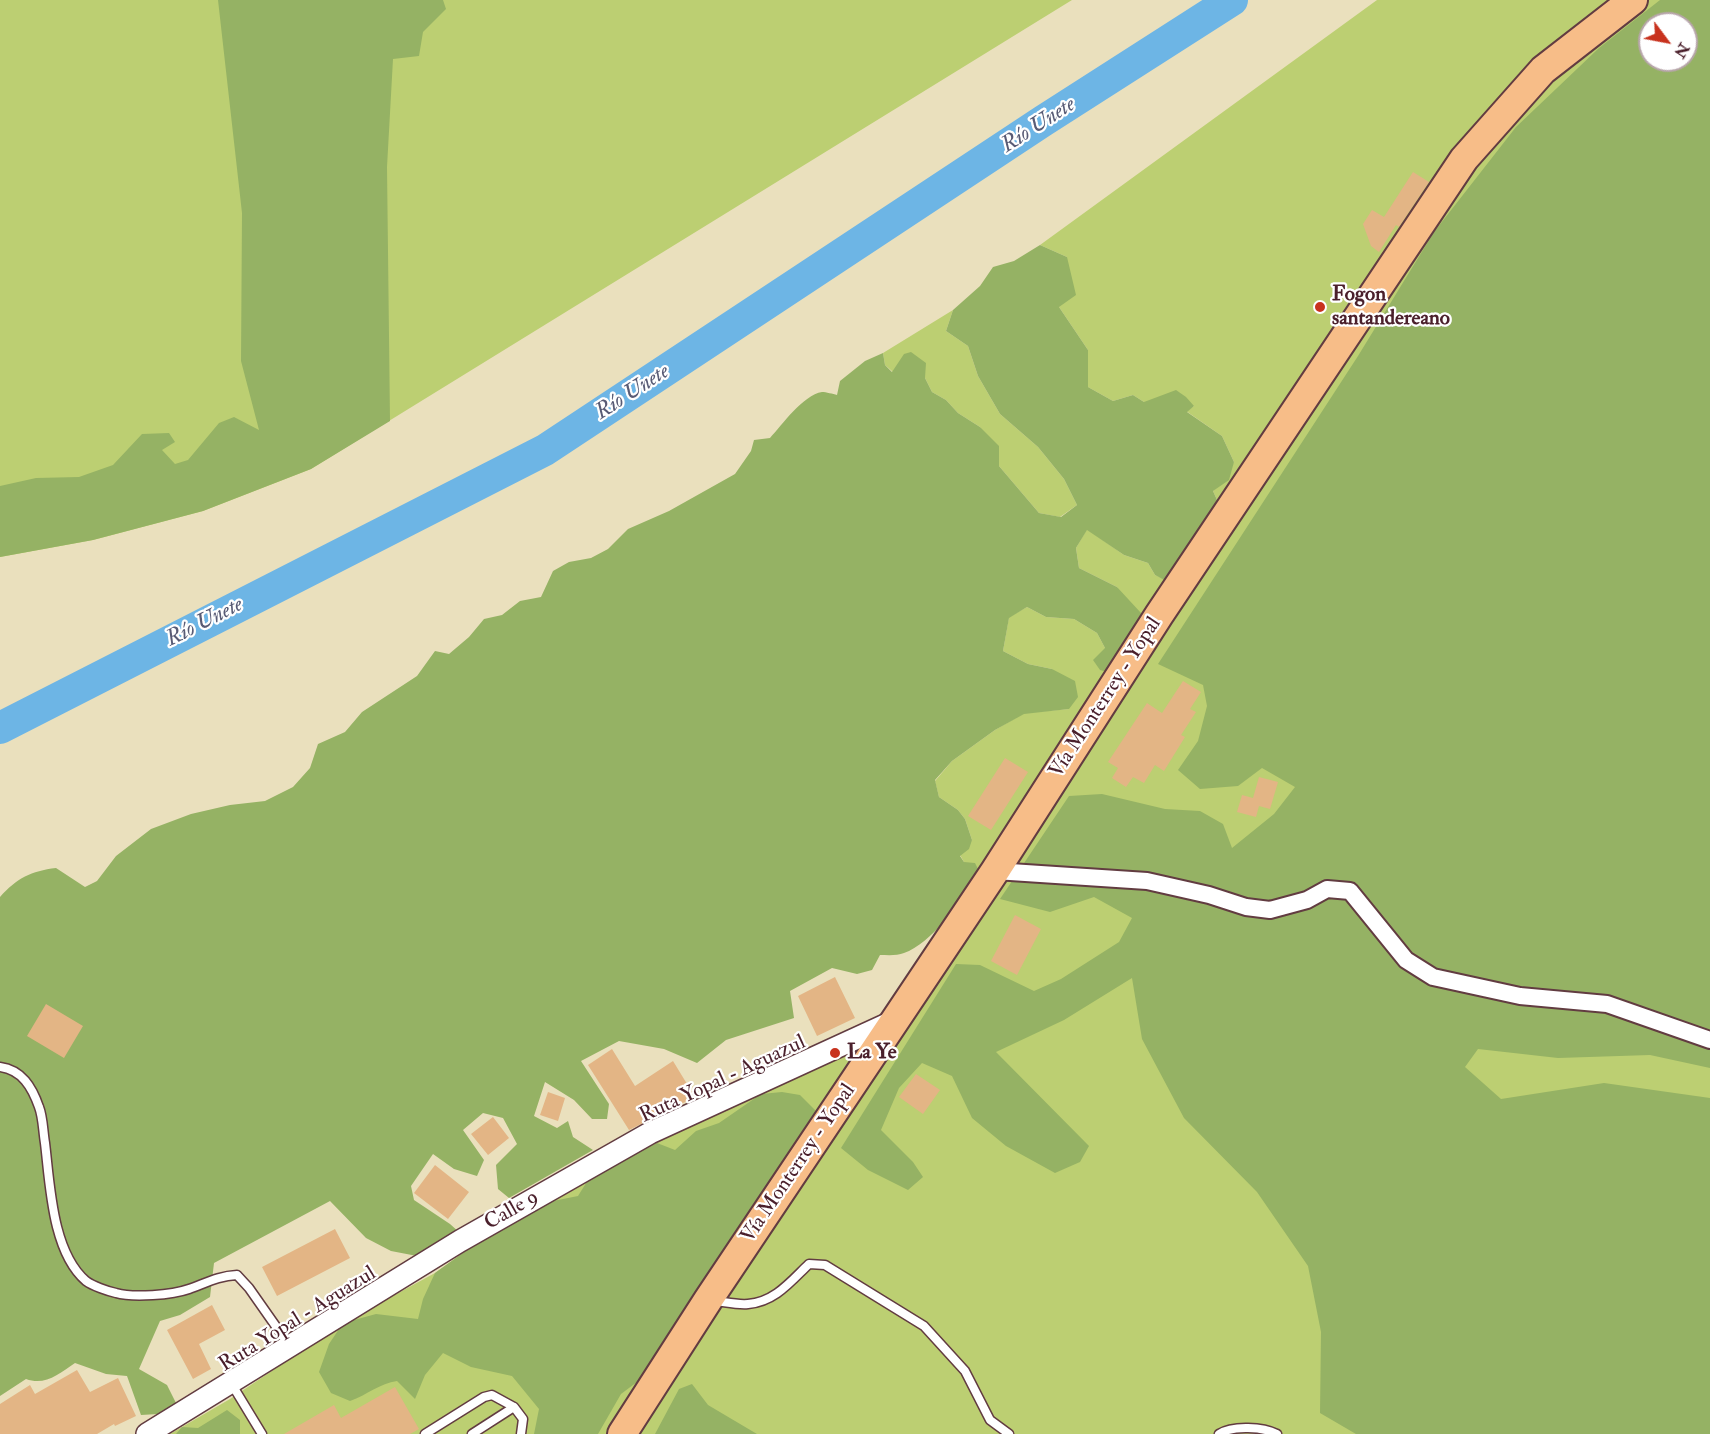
<!DOCTYPE html>
<html>
<head>
<meta charset="utf-8">
<style>
	body { margin:0 }
	#map { position:relative; width:1710px; height:1434px; overflow:hidden; background:#eae0bd; font-family:"IM FELL Double Pica",serif }
	canvas { display:block }
	.north { position:absolute; left:1638px; top:12px; width:60px; height:60px; box-sizing:border-box; background:#fff; border:2px solid #b7a5aa; border-radius:50%; rotate:122deg; font-size:16px; font-weight:700; line-height:24px; text-align:center; color:#4a1f2b }
	.north::after { content:''; display:block; margin:auto; width:21px; height:27px; background:#c8321e; clip-path:polygon(50% 0,100% 100%,50% 72%,0 100%) }
</style>
</head>
<body>
<div id="map">
<canvas width="1710" height="1434"></canvas>
<div class="north">N</div>
</div>
<script>
const c = document.querySelector('canvas').getContext('2d');
c.lineJoin = 'round';
function fill(path, color) { c.fillStyle = color; c.fill(path, 'evenodd'); }
function stroke(path, color, width, dash) { c.strokeStyle = color; c.lineWidth = width; c.lineCap = dash ? 'butt' : 'round'; c.setLineDash(dash || []); c.stroke(path); }
function write(font, color, halo, rows, align = 'center') {
  c.font = font + ' "IM FELL Double Pica",serif'; c.lineWidth = 4.5; c.setLineDash([]); c.textBaseline = 'middle'; c.strokeStyle = halo; c.fillStyle = color; for (const [text, x, y, turn = 0] of rows) {
    c.save(); c.translate(x, y); c.rotate((+turn || 0) * Math.PI / 180); c.textAlign = isNaN(turn) ? turn : align; if (halo) c.strokeText(text, 0, 0); c.fillText(text, 0, 0); c.restore();
  }
}
fill(new Path2D(`
	M0,0H1072L311,469L203,511L93,540L0,557Z
	M1377,0H1608L1536,58L1221,509L1213,491L1234,462L1222,436L1186,411L1194,406L1144,402L1133,395L1113,401L1088,387V350L1059,307L1067,257L1040,245Z
	M1647,0H1710V1434H170L230,1399L343,1323L435,1273L474,1245L624,1158L903,1027L1451,193L1554,73ZM1650,24H1686V60H1650Z
	M953,310L946,331L968,346L978,376L1000,414L1038,447L1064,479L1077,505L1060,517L1039,513L999,466L980,427L958,413L946,400L932,392L925,378L893,372L885,365L883,353Z
	M1087,529L1124,555L1148,563L1155,575L1168,581L1142,631L1117,587L1079,568L1076,548Z
	M1027,607L1046,617L1074,619L1097,633L1105,648L1114,674L982,877L964,862L960,855L972,840L965,819L958,810L939,797L935,781L952,761L995,730L1024,713L1069,709L1052,669L1028,664L1003,651L1009,617Z`), '#bccf72');
fill(new Path2D(`
	M218,0H443L446,9L423,32L419,56L393,59L387,167L390,421L311,469L203,511L93,540L0,557V486L36,478L79,477L113,465L142,434L169,433L175,442L162,450L175,464L188,460L219,423L234,417L259,430L241,361L242,213Z
	M1660,0H1710V1068L1650,1055L1558,1058L1478,1049L1465,1067L1501,1099L1604,1083L1710,1098V1434H1356L1320,1413L1321,1332L1308,1266L1257,1192L1184,1118L1142,1039L1132,978L1064,1020L996,1052L1089,1146L1080,1162L1055,1173L1006,1146L972,1118L952,1076L922,1063L899,1088L881,1130L913,1162L923,1177L908,1190L868,1170L841,1148L956,964L980,965L1034,991L1061,979L1119,942L1132,918L1094,897L1050,912L1000,899L1069,796L1102,794L1165,809L1200,811L1223,824L1232,848L1274,814L1295,787L1262,768L1238,786L1200,789L1178,770L1198,741L1207,706L1203,685L1158,664L1358,356L1434,232L1516,127L1599,48ZM1650,24H1686V60H1650Z
	M1040,245L1067,257L1076,295L1059,307L1088,350V387L1113,401L1133,395L1144,402L1176,390L1186,397L1194,406L1187,412L1222,436L1234,462L1229,480L1213,491L1221,509L1168,582L1155,575L1148,563L1124,555L1087,530L1076,548L1079,568L1117,587L1141,613L1142,631L1114,674L1100,670L1093,660L1105,648L1097,633L1074,619L1046,617L1027,607L1009,618L1003,651L1028,664L1052,669L1075,681L1078,697L1069,709L1024,714L995,730L952,761L935,780L939,797L958,810L965,819L972,840L969,849L960,856L964,862L975,863L982,877C963,899 931,944 904,953C897,956 887,955 880,955L872,970L857,974L832,968L790,991L794,1018L726,1040L697,1063L664,1049L619,1041L581,1061L609,1104L607,1119H592L574,1100L545,1082L534,1116L557,1128L568,1121L573,1137L593,1150L509,1198L498,1189L496,1165L517,1144L503,1118L483,1113L463,1130L484,1160L477,1176L454,1169L433,1154L411,1186L414,1200L450,1224L460,1233L417,1256L391,1251L366,1238L330,1201L214,1263L210,1297L180,1315L160,1321L139,1369L167,1385L177,1405L158,1414L141,1415L127,1376L106,1374L75,1363C59,1374 45,1386 26,1379L0,1396V897C17,878 31,871 56,868L85,887L97,881L116,856L151,829L191,814L230,805L265,801L293,787L310,768L318,744L345,732L362,712L417,676L435,651L449,654L469,637L484,619L502,615L520,601L541,597L553,571L569,562L591,558L608,549L628,529L669,511L735,474L751,451L754,440L770,438C782,425 803,395 822,392C826,392 833,394 837,395L840,381L865,361L883,353L885,365L892,372L904,354L911,352L926,363L925,378L932,392L946,400L958,413L980,427L999,446V466L1039,513L1061,517L1077,505L1064,479L1038,447L1000,414L978,376L968,346L946,331L953,310L980,286L993,267L1014,261Z
	M782,1092L800,1095L818,1113L645,1376L621,1394L598,1434H534L539,1409L512,1376L471,1367L443,1353L425,1375L415,1399L397,1381C380,1383 367,1395 350,1401L331,1393L319,1372L329,1344L343,1323L376,1314L418,1319L423,1299L435,1273L474,1245L553,1201L578,1196L588,1180L624,1158L657,1143L675,1150L696,1131L719,1123L761,1094Z
	M692,1384L708,1405L757,1434H655L679,1389Z
	M227,1410L240,1420V1434H176L182,1427L198,1428Z`), '#95b264');
stroke(new Path2D(`
	M0,728L545,450L1043,121L1232,0`), '#6db5e5', 32);
fill(new Path2D(`
	M1413,172L1429,182L1399,227L1396,225L1379,252L1371,246L1363,224L1372,210L1384,217Z
	M1183,681L1201,692L1190,709L1196,712L1181,735L1185,737L1164,771L1155,765L1144,783L1133,777L1126,787L1112,778L1118,768L1108,762L1147,703L1162,713Z
	M1005,758L1028,772L991,830L968,816Z
	M1259,777L1278,782L1270,809L1259,806L1256,817L1237,812L1242,795L1253,798Z
	M1015,915L1041,929L1017,975L991,961Z
	M835,977L855,1018L817,1036L798,996Z
	M46,1004L83,1026L64,1058L27,1036Z
	M612,1049L635,1086L673,1061L695,1097L629,1130L588,1065Z
	M916,1074L940,1090L923,1114L899,1097Z
	M548,1092L565,1098L558,1121L540,1115Z
	M493,1117L509,1138L488,1155L471,1134Z
	M435,1165L469,1192L448,1219L414,1193Z
	M335,1229L350,1258L277,1296L262,1267Z
	M212,1305L225,1330L199,1344L211,1369L193,1379L167,1330Z
	M77,1370L90,1392L118,1378L136,1416L115,1426L114,1424L97,1434H0V1404L30,1385L35,1394Z
	M395,1387L419,1429L410,1434H284L334,1405L341,1418Z`), '#e3b585');
const service = new Path2D(`
	M0,1067C22,1070 32,1087 39,1107C43,1117 43,1131 45,1143C50,1184 52,1252 86,1281C93,1286 107,1291 116,1293C133,1298 172,1295 189,1289C206,1283 218,1276 237,1275L249,1288L289,1345
	M715,1301C725,1302 737,1305 748,1304C775,1302 791,1281 809,1264L825,1265L924,1326L965,1371L990,1420L1009,1434
	M231,1383L262,1434
	M425,1434L484,1397L492,1395L514,1407L523,1419L521,1434
	M472,1434L514,1407
	M1219,1434C1233,1425 1263,1427 1277,1434`);
const minor = new Path2D(`
	M995,871L1147,881L1209,895L1246,907L1270,910L1307,900L1327,889L1350,891L1406,960L1433,977L1520,996L1607,1004L1710,1040`);
const tertiary = new Path2D(`
	M147,1434L460,1241L650,1133L894,1021`);
const trunk = new Path2D(`
	M622,1434L708,1300L995,871L1159,615L1464,159L1543,70L1633,0`);
stroke(service, '#623c41', 11);
stroke(minor, '#623c41', 20);
stroke(tertiary, '#623c41', 24);
stroke(trunk, '#623c41', 32);
stroke(service, '#fff', 8);
stroke(minor, '#fff', 16);
stroke(tertiary, '#fff', 21);
stroke(trunk, '#f7bd88', 28);
for (const [x, y, r, color] of [
	[1320,307,6,"#c8321e"],
	[835,1053,6,"#c8321e"]
]) { const dot = new Path2D(); dot.arc(x, y, r, 0, 2 * Math.PI); c.fillStyle = color; c.fill(dot); stroke(dot, '#fff', 2); }
write('bold 21px', '#4a1f2b', '#fff', [
	["Fogon",1332,295],
	["santandereano",1332,319],
	["La Ye",847,1053]
], 'left');
write('21px', '#4a1f2b', '#fff', [
	["Vía Monterrey - Yopal",1106,698,-57],
	["Ruta Yopal - Aguazul",723,1080,-25],
	["Vía Monterrey - Yopal",799,1164,-56],
	["Calle 9",512,1211,-30],
	["Ruta Yopal - Aguazul",298,1320,-32]
]);
write('italic 22px', '#585b75', '#fff', [
	["Río Unete",1039,126,-33],
	["Río Unete",633,393,-33],
	["Río Unete",205,623,-27]
]);
</script>
</body>
</html>
